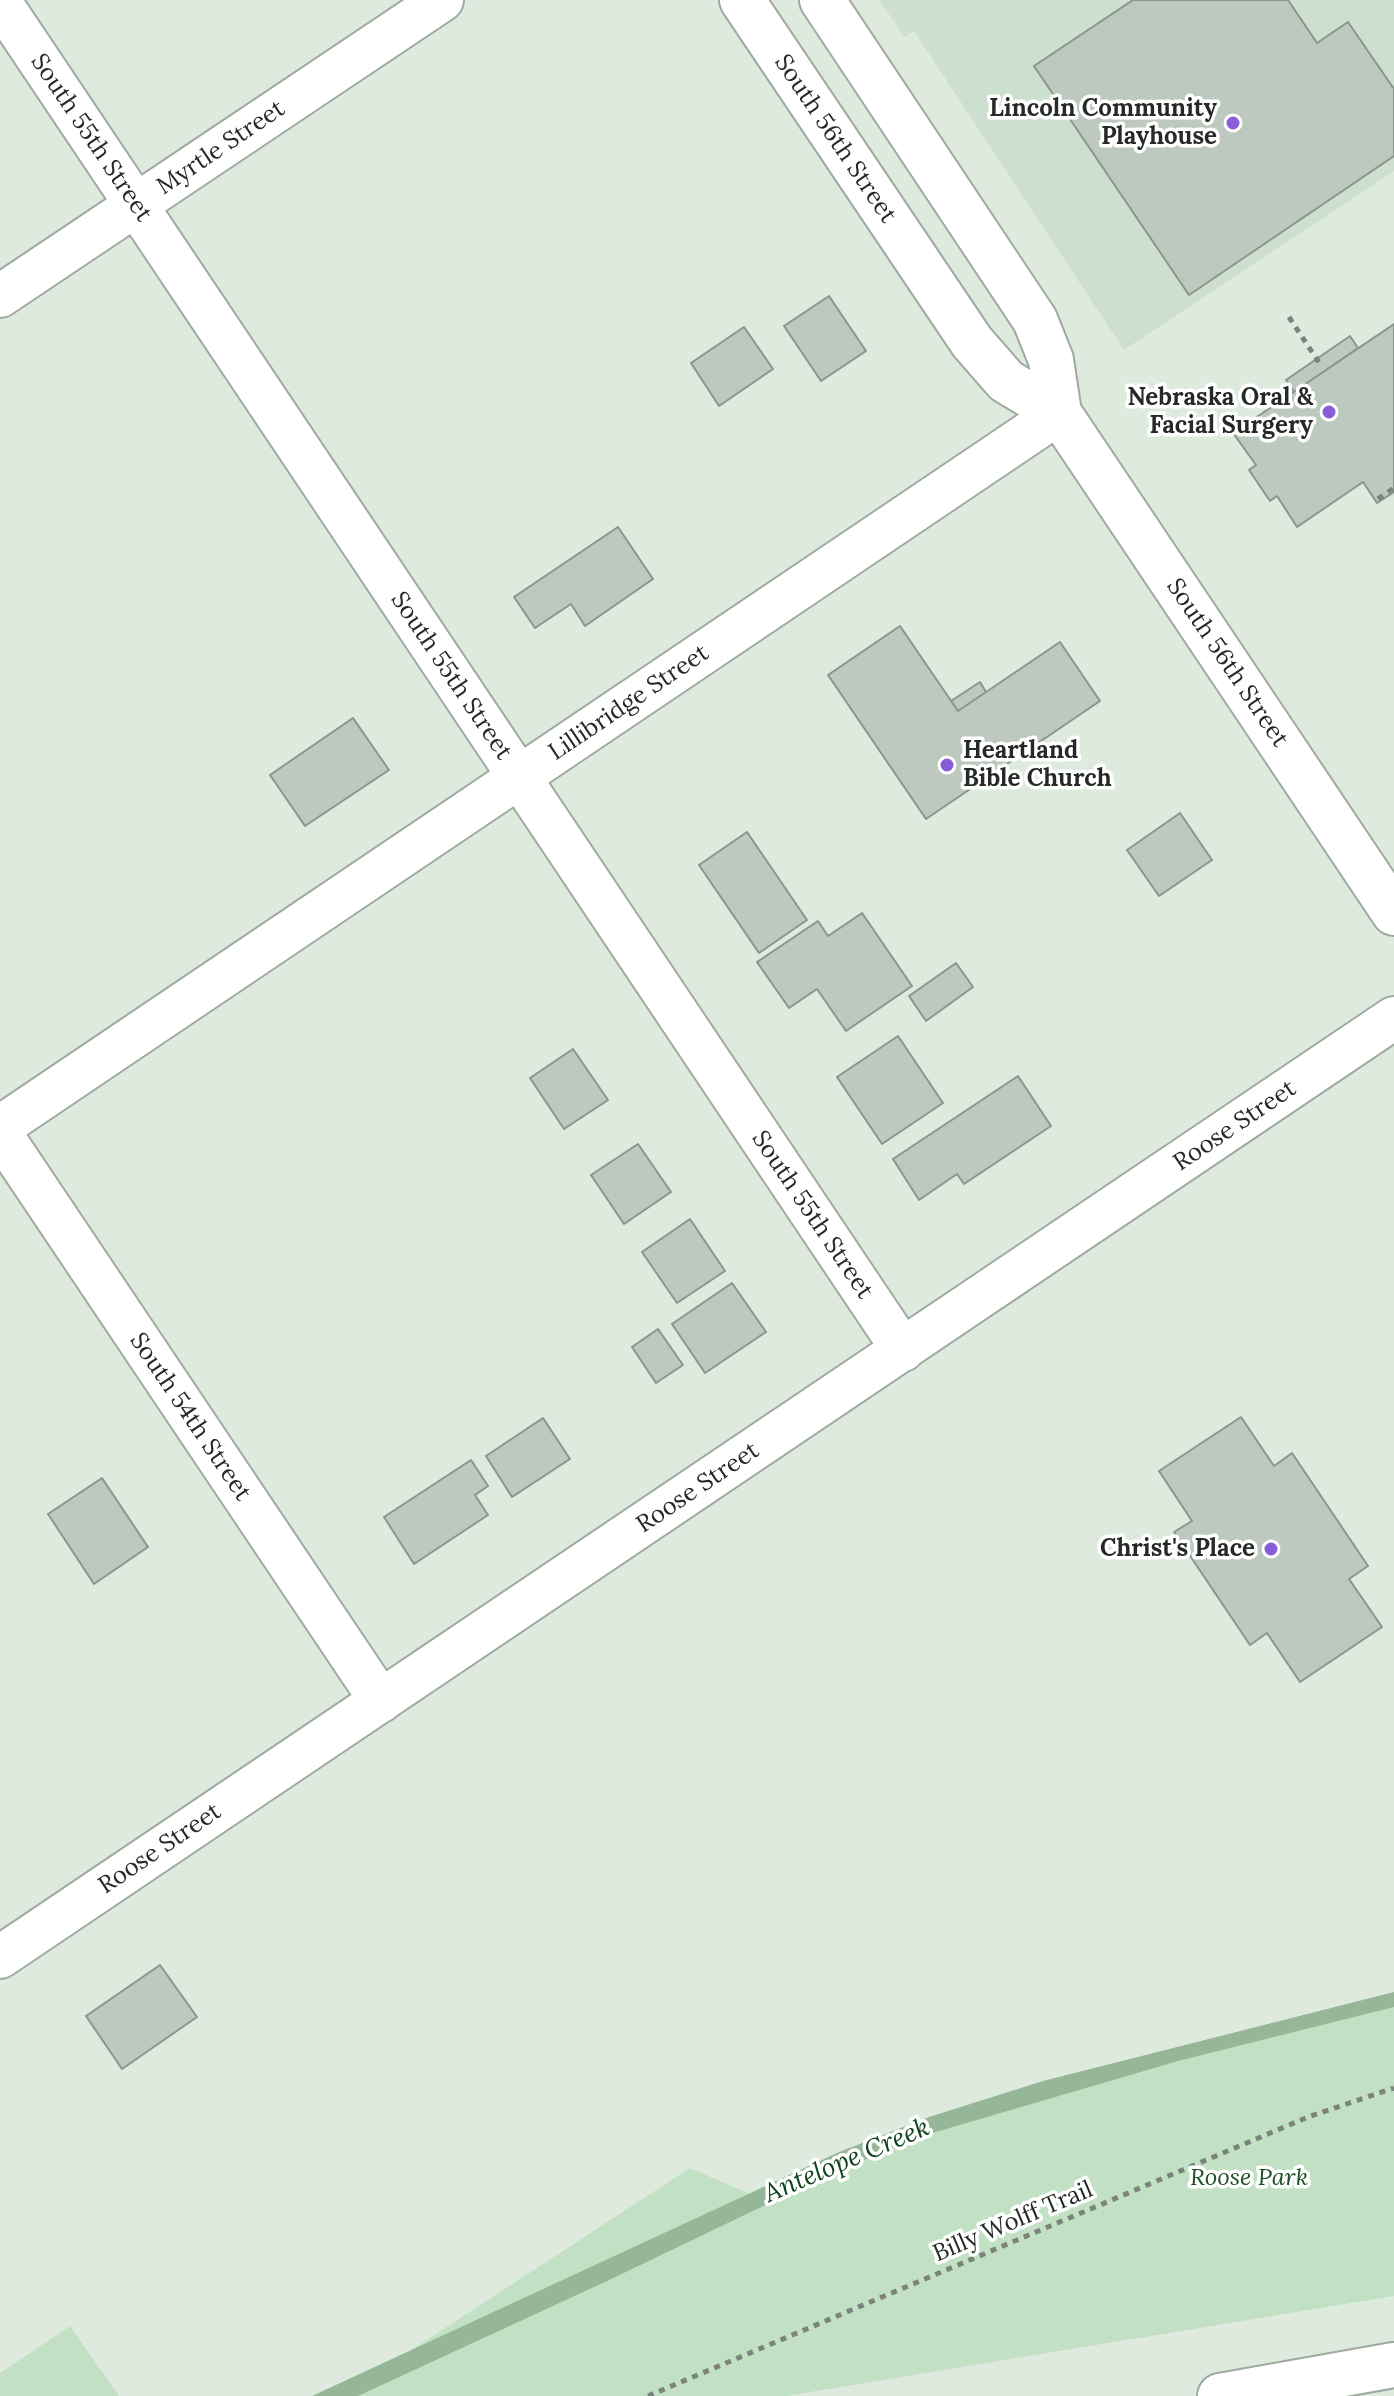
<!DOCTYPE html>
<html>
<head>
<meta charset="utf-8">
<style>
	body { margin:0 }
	canvas { display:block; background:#dfeadf }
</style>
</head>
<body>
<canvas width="1394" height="2396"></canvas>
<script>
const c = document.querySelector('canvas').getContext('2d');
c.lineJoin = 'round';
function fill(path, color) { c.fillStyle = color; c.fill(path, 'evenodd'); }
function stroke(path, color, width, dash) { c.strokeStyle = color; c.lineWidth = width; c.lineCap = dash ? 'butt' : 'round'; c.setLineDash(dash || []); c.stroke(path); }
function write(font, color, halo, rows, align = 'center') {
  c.font = font + ' Lora,serif'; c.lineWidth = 7; c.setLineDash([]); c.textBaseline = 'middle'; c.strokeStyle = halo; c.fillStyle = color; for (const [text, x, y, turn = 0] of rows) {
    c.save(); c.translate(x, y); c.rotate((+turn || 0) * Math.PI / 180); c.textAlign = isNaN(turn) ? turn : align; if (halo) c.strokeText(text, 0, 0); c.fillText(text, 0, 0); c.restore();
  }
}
fill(new Path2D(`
	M879,0H1394V171L1124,350L914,31L905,37Z`), '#cddfce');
fill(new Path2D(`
	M1394,1999V2296L786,2396H341L690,2168L757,2197L913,2130Z
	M70,2326L119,2396H0V2373Z`), '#c2e1c4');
fill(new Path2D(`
	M1394,1992V2007L1178,2061L912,2139L805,2186L607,2281L358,2396H312L839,2152L929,2117L1043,2081Z`), '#95b797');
const building = new Path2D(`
	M1133,0H1288L1317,43L1348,22L1394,89V156L1189,295L1034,66Z
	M829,296L866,351L821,381L784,326Z
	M1394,324V492L1377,503L1363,482L1297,527L1277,496L1270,501L1249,470L1256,465L1233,433Z
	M744,327L773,369L719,406L691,363Z
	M1350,336L1358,348L1294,392L1286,380Z
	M618,527L653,579L585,626L571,604L535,628L514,597Z
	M900,626L958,711L1060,642L1100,701L926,819L828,675Z
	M980,682L986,692L958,711L951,701Z
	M353,718L389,770L305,826L270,775Z
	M1180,813L1212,860L1159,896L1127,850Z
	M747,832L807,920L759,953L699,865Z
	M862,913L912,986L846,1031L817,989L789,1008L757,962L818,921L828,936Z
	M956,963L973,987L926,1021L909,996Z
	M898,1036L943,1103L882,1144L837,1077Z
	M573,1049L608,1100L564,1129L530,1078Z
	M1018,1076L1051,1126L964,1184L957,1174L919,1200L893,1159Z
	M638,1144L671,1192L624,1224L591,1175Z
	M690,1219L725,1271L677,1303L642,1252Z
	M732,1283L766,1332L705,1373L672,1324Z
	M658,1329L683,1365L656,1383L632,1347Z
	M1241,1417L1274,1466L1292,1453L1368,1566L1349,1579L1382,1627L1300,1682L1267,1633L1250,1645L1174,1532L1192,1521L1159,1471Z
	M543,1418L570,1459L512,1497L486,1456Z
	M471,1460L488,1486L475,1495L488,1515L414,1564L384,1517Z
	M102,1478L148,1547L94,1584L48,1514Z
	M160,1965L197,2017L122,2069L86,2016Z`);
fill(building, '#bdc8be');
stroke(building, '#8b958b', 2);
const minor = new Path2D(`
	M0,2L903,1350
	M0,296L442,0
	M0,1127L1059,413
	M0,1133L381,1701
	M0,1957L1394,1018`);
const secondary = new Path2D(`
	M742,0L972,342L1006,381L1059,413
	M822,0L1035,320L1051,360L1059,413L1394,913
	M1220,2396L1394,2365`);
stroke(minor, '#9ea99f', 46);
stroke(secondary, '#9ea99f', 48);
stroke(new Path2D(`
	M1289,317L1322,367
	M1378,499L1394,488
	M648,2396L1308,2117L1394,2088`), '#7c837c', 5, [6, 6]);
stroke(minor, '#fff', 42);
stroke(secondary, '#fff', 44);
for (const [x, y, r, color] of [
	[1233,123,8,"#885dd7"],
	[1329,412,8,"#885dd7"],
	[947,765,8,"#885dd7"],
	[1271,1549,8,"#885dd7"]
]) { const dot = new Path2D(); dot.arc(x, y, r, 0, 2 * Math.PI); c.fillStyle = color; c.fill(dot); stroke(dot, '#fff', 3); }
write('bold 24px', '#262a26', '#fff', [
	["Lincoln Community",1217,109],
	["Playhouse",1217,137],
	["Nebraska Oral &",1313,398],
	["Facial Surgery",1313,426],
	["Heartland",963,751,"left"],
	["Bible Church",963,779,"left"],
	["Christ's Place",1255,1549]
], 'right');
write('24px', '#262a26', '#fff', [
	["South 55th Street",91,138,56],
	["South 56th Street",835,139,56],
	["Myrtle Street",221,148,-34],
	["South 56th Street",1227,663,56],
	["South 55th Street",451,676,56],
	["Lillibridge Street",629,703,-34],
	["Roose Street",1235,1126,-34],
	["South 55th Street",812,1215,56],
	["South 54th Street",190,1417,56],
	["Roose Street",698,1488,-34],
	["Roose Street",160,1849,-34],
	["Billy Wolff Trail",1013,2222,-23]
]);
write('italic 24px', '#1f5127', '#fff', [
	["Roose Park",1249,2178]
]);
write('italic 26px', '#0f431a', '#fff', [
	["Antelope Creek",847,2161,-23]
]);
</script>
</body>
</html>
